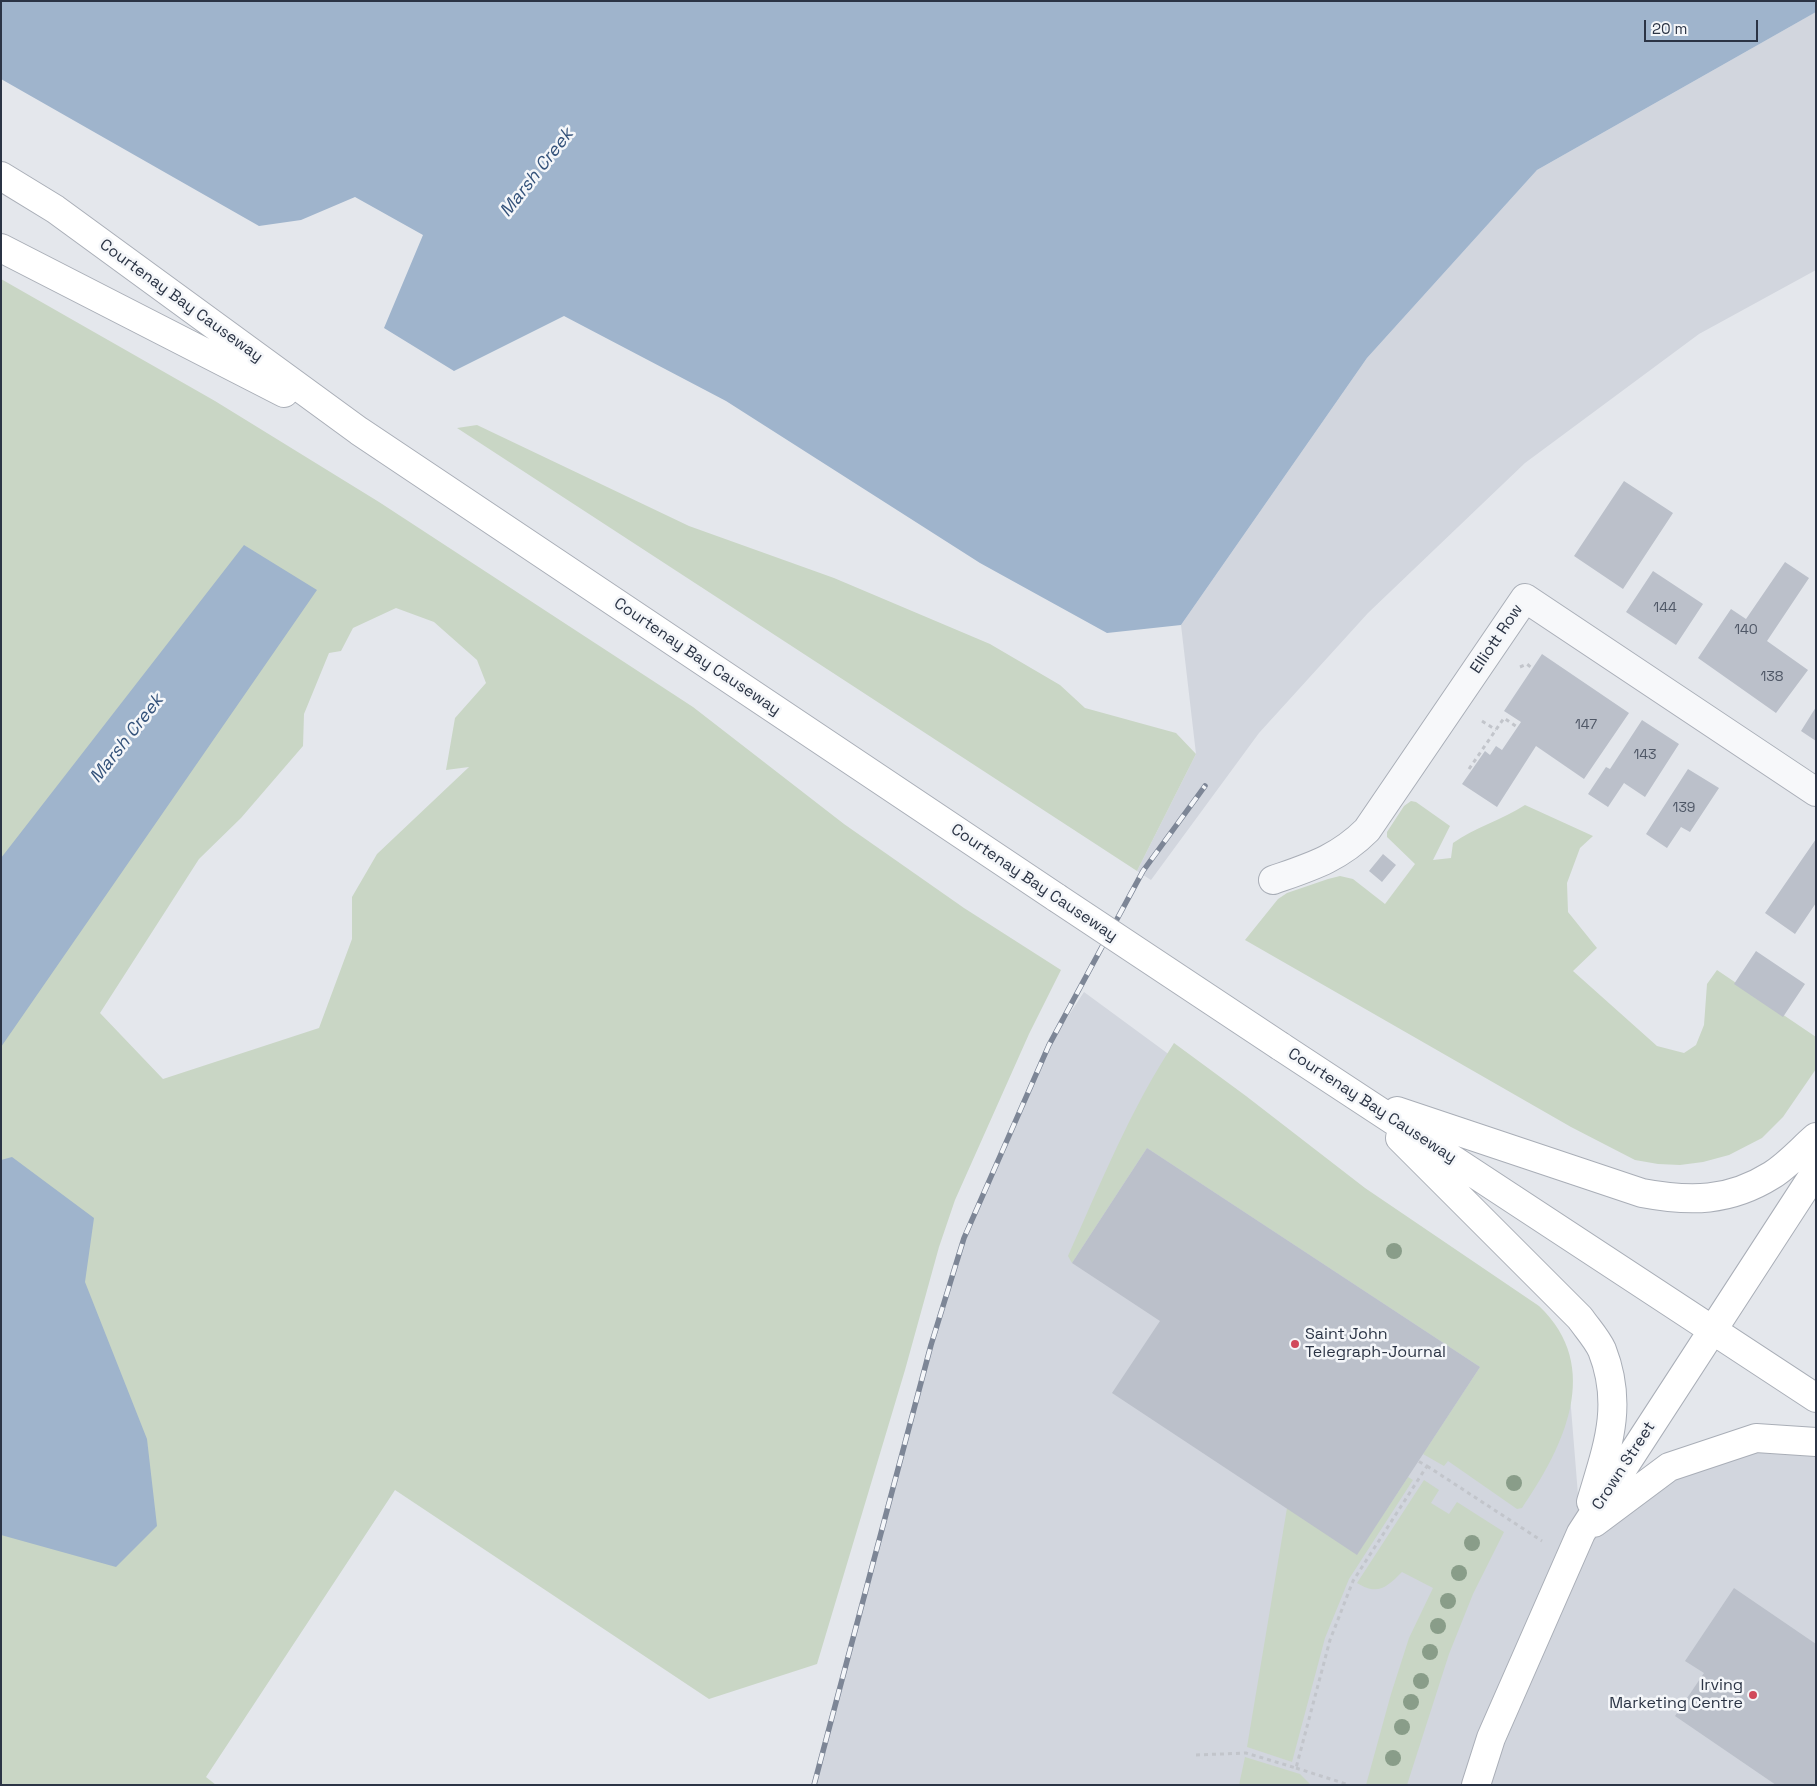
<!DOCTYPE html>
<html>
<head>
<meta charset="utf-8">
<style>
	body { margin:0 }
	#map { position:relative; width:1817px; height:1786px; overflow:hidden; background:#e4e7ec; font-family:"Space Grotesk",sans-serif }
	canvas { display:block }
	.frame { position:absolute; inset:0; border:2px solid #2b3445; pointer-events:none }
	.scale { position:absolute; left:1644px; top:20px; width:114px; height:22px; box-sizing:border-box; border:2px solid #2b3445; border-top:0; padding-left:6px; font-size:15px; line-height:18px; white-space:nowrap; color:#2b3445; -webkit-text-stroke:4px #f4f6f9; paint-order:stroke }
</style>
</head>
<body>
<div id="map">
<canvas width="1817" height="1786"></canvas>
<div class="frame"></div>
<div class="scale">20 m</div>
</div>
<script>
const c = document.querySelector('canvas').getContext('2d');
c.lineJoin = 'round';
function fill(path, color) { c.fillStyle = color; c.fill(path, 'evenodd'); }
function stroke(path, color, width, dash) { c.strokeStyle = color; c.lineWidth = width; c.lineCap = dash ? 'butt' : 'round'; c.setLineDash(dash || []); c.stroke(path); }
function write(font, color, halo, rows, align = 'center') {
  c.font = font + ' "Space Grotesk",sans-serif'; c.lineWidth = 5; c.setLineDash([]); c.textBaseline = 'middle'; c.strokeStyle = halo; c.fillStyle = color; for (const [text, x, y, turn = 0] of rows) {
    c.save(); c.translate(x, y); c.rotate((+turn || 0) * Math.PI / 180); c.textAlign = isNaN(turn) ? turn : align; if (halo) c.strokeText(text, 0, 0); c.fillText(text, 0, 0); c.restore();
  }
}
fill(new Path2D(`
	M1816,12V270L1699,334L1525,463L1368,613L1259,733L1151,880L1137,871L1196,754L1181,625L1367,358L1537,170Z
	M1084,992L1566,1346L1581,1532L1669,1467L1756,1438L1816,1442V1785H814L931,1345L964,1238L1049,1045Z`), '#d2d6de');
fill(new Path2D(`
	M1,279L215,401L379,502L693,707L844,824L964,908L1061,970L1029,1034L955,1200L939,1247L905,1370L817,1664L709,1699L395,1490L206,1777L216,1785H1ZM396,608L434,622L477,660L486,683L455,718L446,770L469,767L377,854L352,897V939L319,1028L163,1079L100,1013L199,859L241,818L303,746L304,714L329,653L341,651L353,628Z
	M477,425L689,526L834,578L990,644L1060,685L1085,708L1176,733L1196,754L1137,871L457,428Z
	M1411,801L1416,802L1450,826L1433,860L1451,858L1453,843C1475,827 1502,820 1525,805L1593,836L1580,848L1567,883L1568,912L1597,948L1573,971L1657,1046L1684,1053L1696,1045L1704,1025L1707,984L1717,970L1816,1037V1069L1783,1117L1762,1138L1729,1155L1703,1162L1680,1165L1658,1164L1635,1160L1571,1127L1245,940L1278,899L1287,893L1328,879L1340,876L1353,879L1385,904L1415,864L1387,837V832L1404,806Z
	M1174,1043L1246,1096L1365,1188L1539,1306C1604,1367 1563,1448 1522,1508L1517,1509L1448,1461L1444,1466L1423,1454L1480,1367L1147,1148L1072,1263L1068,1256C1101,1183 1130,1110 1174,1043Z
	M1408,1477L1413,1480L1349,1579L1325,1638L1292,1762L1247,1747L1287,1508L1357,1554Z
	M1424,1480L1439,1490L1431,1503L1449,1514L1457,1502L1504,1532L1473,1594L1449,1654L1407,1785H1366L1391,1694L1409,1638L1433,1588L1402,1572C1387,1587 1378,1596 1357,1583Z
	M1245,1757L1300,1774L1311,1785H1239Z`), '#c9d6c5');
fill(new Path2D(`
	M1,1H1816V12L1537,170L1367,358L1181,625L1107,633L980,563L726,401L564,316L454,371L384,328L423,235L355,197L301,220L259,226L1,79Z
	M244,545L317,590L1,1047V858Z
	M12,1157L94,1218L85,1282L147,1439L157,1526L116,1567L1,1535V1160Z`), '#9fb4cc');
fill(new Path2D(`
	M1624,481L1673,513L1623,589L1574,556Z
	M1785,562L1809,578L1767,641L1808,670L1776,713L1698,658L1731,609L1746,619Z
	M1653,571L1703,604L1676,645L1626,612Z
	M1542,654L1629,713L1584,779L1536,746L1497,807L1462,784L1485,751L1490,755L1496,746L1502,750L1521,722L1504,711Z
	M1816,707V741L1801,731Z
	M1642,720L1679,744L1645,797L1624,783L1608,807L1588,794L1606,767L1610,769Z
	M1688,769L1719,788L1690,832L1681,827L1667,848L1646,834Z
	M1816,839V903L1795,934L1765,913Z
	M1383,854L1396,865L1382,882L1369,871Z
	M1756,951L1805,984L1783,1017L1734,984Z
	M1147,1148L1480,1367L1357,1555L1112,1393L1160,1321L1072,1263Z
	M1734,1588L1816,1644V1785H1776L1675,1716L1704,1673L1685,1661Z`), '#bbc0ca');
const minor = new Path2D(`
	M1273,880C1310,867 1338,859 1367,830L1525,598L1816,792`);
const secondary = new Path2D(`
	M1,176L55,209L359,431L1057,898
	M1,248L284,393
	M1280,1046L1816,1398
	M1397,1111L1642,1193C1690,1202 1729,1202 1772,1175C1788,1165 1802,1149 1816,1137
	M1400,1138L1580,1318C1587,1328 1597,1339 1602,1350C1624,1406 1607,1448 1591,1502
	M1594,1523L1669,1467L1756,1438L1816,1442
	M1476,1785L1491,1738L1581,1533L1816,1171`);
stroke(minor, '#a9aeb7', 30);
stroke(secondary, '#a9aeb7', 30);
stroke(new Path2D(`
	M1520,667L1527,664L1533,669
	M1482,721L1496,730
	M1469,769L1504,718L1517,727
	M1427,1466L1542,1541
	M1196,1755L1246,1753L1296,1768L1330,1640L1353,1581L1427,1466L1418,1461
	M1296,1768L1346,1784`), '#c2c5cb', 3, [4, 4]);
stroke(minor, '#f7f8fa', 28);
stroke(secondary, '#fff', 28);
const rail = new Path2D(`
	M814,1785L931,1345L964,1238L1049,1045L1143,871L1205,786`);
stroke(rail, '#7d8696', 5.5);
stroke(rail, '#f4f6f9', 4, [11]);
const secondaryBridge = new Path2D(`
	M1057,898L1280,1046`);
stroke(secondaryBridge, '#a9aeb7', 30, []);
stroke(secondaryBridge, '#fff', 28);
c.fillStyle = '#899d89';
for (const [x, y] of [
	[1394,1251],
	[1514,1483],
	[1472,1543],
	[1459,1573],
	[1448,1601],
	[1438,1626],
	[1430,1652],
	[1421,1681],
	[1411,1702],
	[1402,1727],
	[1393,1758]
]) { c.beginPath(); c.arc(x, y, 8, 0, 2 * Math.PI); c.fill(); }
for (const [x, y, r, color] of [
	[1295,1344,5,"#d1495b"],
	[1753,1695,5,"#d1495b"]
]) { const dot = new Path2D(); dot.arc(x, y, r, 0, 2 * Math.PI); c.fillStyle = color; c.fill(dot); stroke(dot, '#f4f6f9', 2); }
write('14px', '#4f5766', null, [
	["144",1665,608],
	["140",1746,630],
	["138",1772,677],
	["147",1586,725],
	["143",1645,755],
	["139",1684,808]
]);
write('16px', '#2b3445', '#f4f6f9', [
	["Courtenay Bay Causeway",181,301,36],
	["Elliott Row",1497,639,-56],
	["Courtenay Bay Causeway",697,657,34],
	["Courtenay Bay Causeway",1034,883,34],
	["Courtenay Bay Causeway",1372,1106,33],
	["Crown Street",1624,1466,-57]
]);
write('16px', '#2b3445', '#f4f6f9', [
	["Saint John",1305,1335],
	["Telegraph-Journal",1305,1353],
	["Irving",1743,1686,"right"],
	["Marketing Centre",1743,1704,"right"]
], 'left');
write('italic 18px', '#34527a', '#f4f6f9', [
	["Marsh Creek",537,173,-52],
	["Marsh Creek",127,739,-52]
]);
</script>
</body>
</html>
